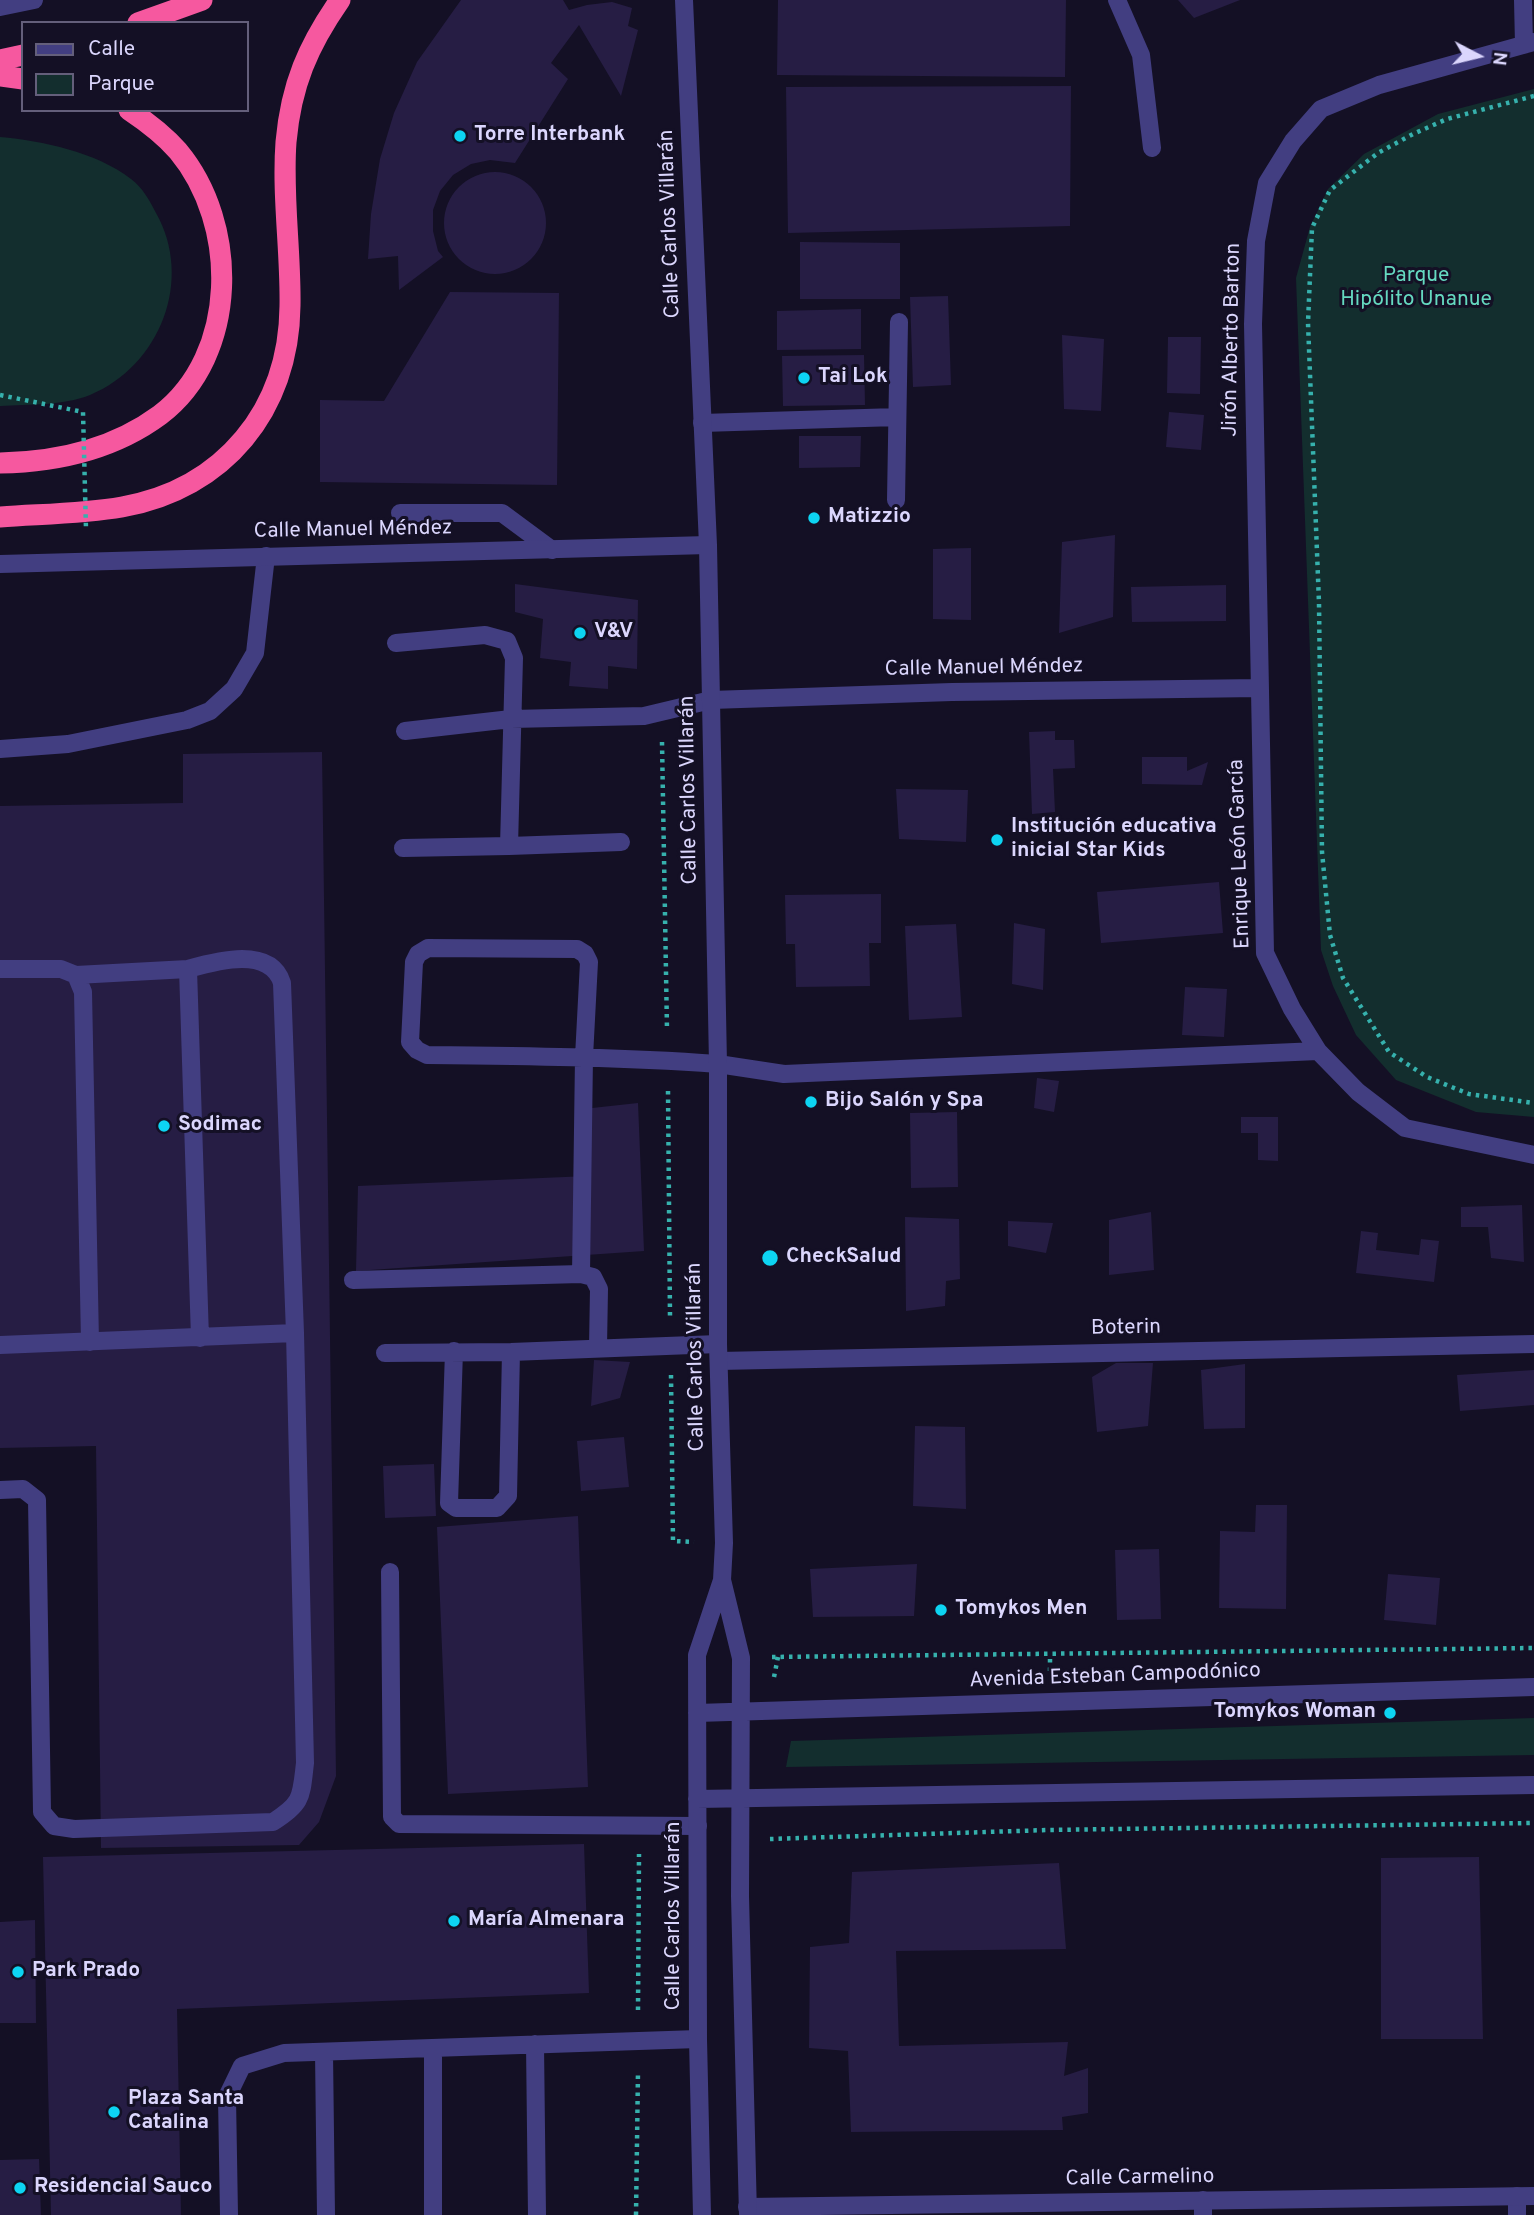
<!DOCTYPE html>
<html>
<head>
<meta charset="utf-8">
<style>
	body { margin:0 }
	#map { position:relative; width:1534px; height:2215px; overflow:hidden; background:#141025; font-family:Overpass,sans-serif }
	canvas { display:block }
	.legend { position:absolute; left:21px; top:21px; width:228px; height:91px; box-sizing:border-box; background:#141025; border:2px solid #645f7b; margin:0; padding:9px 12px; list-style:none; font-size:21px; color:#dbd6fd }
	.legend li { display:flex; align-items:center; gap:14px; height:35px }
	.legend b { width:35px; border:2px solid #645f7b }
	.north { position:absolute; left:1443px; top:21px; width:70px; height:70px; -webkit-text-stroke:5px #141025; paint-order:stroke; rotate:97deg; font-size:19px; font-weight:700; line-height:28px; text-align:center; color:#dbd6fd }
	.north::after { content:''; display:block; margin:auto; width:24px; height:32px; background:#dbd6fd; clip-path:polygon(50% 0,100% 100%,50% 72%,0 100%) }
</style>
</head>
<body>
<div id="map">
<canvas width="1534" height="2215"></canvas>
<ul class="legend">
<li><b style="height:9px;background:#423e81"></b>Calle</li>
<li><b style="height:19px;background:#132e2e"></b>Parque</li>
</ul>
<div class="north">N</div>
</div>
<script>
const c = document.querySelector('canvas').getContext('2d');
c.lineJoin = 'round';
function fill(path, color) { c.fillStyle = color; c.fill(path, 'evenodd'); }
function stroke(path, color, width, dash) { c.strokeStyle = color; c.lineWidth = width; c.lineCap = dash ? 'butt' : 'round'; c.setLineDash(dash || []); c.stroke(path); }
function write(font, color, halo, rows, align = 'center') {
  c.font = font + ' Overpass,sans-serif'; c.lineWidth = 6; c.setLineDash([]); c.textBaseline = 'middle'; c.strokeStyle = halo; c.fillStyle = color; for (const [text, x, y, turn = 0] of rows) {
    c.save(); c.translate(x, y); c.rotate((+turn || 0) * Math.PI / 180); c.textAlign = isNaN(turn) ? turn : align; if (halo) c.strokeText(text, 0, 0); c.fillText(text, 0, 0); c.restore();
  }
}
fill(new Path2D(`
	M1534,89V1117L1476,1112L1396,1080L1356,1035L1333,986L1321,950L1296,278L1310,227L1328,189L1364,154L1438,114Z
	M0,137C43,141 96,152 131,179C142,187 150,201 156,213C194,280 160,366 90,395C62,406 30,404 0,406Z
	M1534,1718V1755L786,1767L791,1741Z`), '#132e2e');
fill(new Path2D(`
	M461,0H563L569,10L587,5L612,2L632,8L628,26L638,30L621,96L579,25L551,63L568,79L515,163L490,160L471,164L453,175L440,191L433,210V231L438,251L443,257L399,290L398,256L368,259L371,214L380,159L394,113L417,62Z
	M778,0H1066L1065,77L777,75Z
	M1178,0H1240L1194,18Z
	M1071,86L1070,226L788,233L786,87Z
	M444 223a51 51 0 1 1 102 0a51 51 0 1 1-102 0Z
	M800,242L900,243V299H800Z
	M450,292L559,293L557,485L320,482V400L384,401Z
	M948,296L951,385L913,387L910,297Z
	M861,309V349L777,350V311Z
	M1062,335L1104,339L1101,411L1064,409Z
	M1168,337H1201L1200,394L1167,393Z
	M864,355L865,405L783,406L782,356Z
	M1169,412L1204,415L1201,450L1166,447Z
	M799,436H861L860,467L799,468Z
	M1115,535L1113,617L1059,633L1062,542Z
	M971,548V620L933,619V549Z
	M515,584L638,600L637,669L608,666V689L569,686L571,662L540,658L543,619L515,612Z
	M1226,585V621L1132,622L1131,587Z
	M1055,731V740H1074L1075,768L1053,769L1055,812L1032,814L1029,732Z
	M322,752L336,1776L319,1822L299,1845L101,1848L96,1446L0,1448V806L183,803V754Z
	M1142,757H1187V771L1208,762L1202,785L1142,784Z
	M896,789L968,790L966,842L899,839Z
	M1219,882L1223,933L1101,943L1097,892Z
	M881,894V943H869L870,986L796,987L795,944H786L785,895Z
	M1014,923L1045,929L1043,990L1012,984Z
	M956,924L962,1017L909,1020L905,926Z
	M1185,987L1227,989L1224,1037L1182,1035Z
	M1037,1078L1059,1081L1054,1112L1034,1108Z
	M638,1103L644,1251L356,1271L358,1186L588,1176L583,1109Z
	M957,1112L958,1187L911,1188L910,1113Z
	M1241,1117H1278V1161L1258,1160V1133H1241Z
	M1522,1205L1524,1262L1491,1258L1488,1227H1461V1207Z
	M1151,1212L1154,1270L1109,1275V1220Z
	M905,1217L959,1219L960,1279L946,1281L945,1306L906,1311Z
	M1008,1221L1053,1223L1046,1253L1008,1246Z
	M1361,1231L1378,1233L1376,1250L1419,1255L1421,1239L1439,1241L1434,1282L1356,1273Z
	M594,1360L630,1362L620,1398L591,1406Z
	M1116,1363H1153L1148,1426L1097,1432L1092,1377Z
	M1245,1364V1428L1204,1429L1201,1370Z
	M1534,1370V1405L1460,1411L1457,1375Z
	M915,1426L965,1427L966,1509L913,1506Z
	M624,1437L629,1487L581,1491L577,1441Z
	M434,1464L436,1516L385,1518L383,1466Z
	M1256,1505H1287L1286,1609L1219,1608L1220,1531L1255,1532Z
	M578,1516L588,1787L448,1794L437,1527Z
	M1159,1549L1161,1619L1117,1620L1115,1550Z
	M917,1564L914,1616L813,1617L810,1569Z
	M1388,1574L1440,1578L1436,1625L1384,1620Z
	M584,1844L589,1993L177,2009L181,2215H51L43,1857Z
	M1479,1857L1483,2039H1381V1858Z
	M1059,1863L1066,1949L896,1951L899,2046L1068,2042L1064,2076L1088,2068V2113L1062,2117L1063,2130L851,2132L848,2051L809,2048L810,1947L849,1943L852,1872Z
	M35,1920L36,2023H0V1922Z
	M39,2159L41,2215H0V2160Z`), '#261d44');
stroke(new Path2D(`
	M1534,96L1447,119L1413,134L1378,153L1330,190L1312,228L1308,323L1319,603L1322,852L1330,935L1343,978L1389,1052L1427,1077L1469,1094L1534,1103
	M662,742L667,1030
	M668,1091L670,1317
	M671,1375L673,1541L694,1542
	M772,1657L1534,1648
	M1050,1671V1654
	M774,1677L778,1657
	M770,1839L1048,1830L1534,1823
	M638,2010L639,1854
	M636,2215L638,2071`), '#36b1ad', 4.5, [3.5, 5]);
stroke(new Path2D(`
	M1117,0L1141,55L1152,148
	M0,7L34,0
	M702,423L897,417
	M896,500L899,322
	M400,513H502L552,550
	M396,643L485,635L507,641L514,658L509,846L621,842
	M405,731L511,719L644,716L711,700
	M0,749L68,744L187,720L210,711L234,689L255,653L266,556
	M403,848L509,846
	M0,969H61L76,975L83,992L90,1342
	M76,975L188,969
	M581,1274L584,1057L589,962L585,954L577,949L428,948L418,954L414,962L410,1042L417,1050L427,1055C524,1056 621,1057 718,1064
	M353,1280L581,1274L593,1277L599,1289L598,1347
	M0,1345L295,1333
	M454,1351L449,1503L456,1508H497L508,1496L511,1352
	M385,1353L511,1352L718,1344
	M0,1490L23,1489L37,1500L42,1812L54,1826L74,1829L273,1822C303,1803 301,1797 305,1763L295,1333L282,983C270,946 217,961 188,969L200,1338
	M390,1572L392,1817L399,1824L698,1826
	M535,2044L537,2215
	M433,2048V2215
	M324,2052L326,2215
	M229,2215L227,2097L242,2066L284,2053L698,2039`), '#423e81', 18);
stroke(new Path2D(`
	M1517,2196V2215
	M1203,2215V2200`), '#423e81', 18);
stroke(new Path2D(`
	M1523,0L1524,45
	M1534,42L1379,85L1321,109L1293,141L1267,183L1256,241L1253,324L1265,953L1292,1009L1318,1051L1358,1092L1405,1128L1534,1155
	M711,700L952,692L1259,688
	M718,1064L784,1074L1318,1051
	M719,1361L1534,1344
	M747,2207L1534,2196`), '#423e81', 18);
stroke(new Path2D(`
	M684,0L708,545L718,1064V1344L724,1543L722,1580L697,1655L698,2039L702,2215
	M0,564L708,545
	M722,1580L741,1658L740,1896L748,2215
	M697,1713L1534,1687
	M697,1799L1534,1785`), '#423e81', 18);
stroke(new Path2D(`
	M138,23L202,0
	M0,60L23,55
	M0,76L23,79
	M0,463C57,462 114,449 160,415C239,355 239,224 178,151C164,135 147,122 129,110
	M0,517C40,514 82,514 122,507C224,489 289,410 290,306C291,252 282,196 286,142C291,85 308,46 340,0`), '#f6589f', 21);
stroke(new Path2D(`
	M0,395L83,412L86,529`), '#36b1ad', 4.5, [3.5, 5]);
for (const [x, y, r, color] of [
	[460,136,7,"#0dd4f2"],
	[804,378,7,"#0dd4f2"],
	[814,518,7,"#0dd4f2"],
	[580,633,7,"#0dd4f2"],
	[997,840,7,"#0dd4f2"],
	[811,1102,7,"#0dd4f2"],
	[164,1126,7,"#0dd4f2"],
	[770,1258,9,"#0dd4f2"],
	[941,1610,7,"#0dd4f2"],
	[1390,1713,7,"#0dd4f2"],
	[454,1921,7,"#0dd4f2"],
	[18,1972,7,"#0dd4f2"],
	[114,2112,7,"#0dd4f2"],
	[20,2188,7,"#0dd4f2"]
]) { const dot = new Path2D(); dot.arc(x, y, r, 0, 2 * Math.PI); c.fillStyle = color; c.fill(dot); stroke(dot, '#141025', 2.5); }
write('bold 21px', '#dbd6fd', '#141025', [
	["Torre Interbank",474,136],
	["Tai Lok",818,378],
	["Matizzio",828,518],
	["V&V",594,633],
	["Institución educativa",1011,828],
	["inicial Star Kids",1011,852],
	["Bijo Salón y Spa",825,1102],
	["Sodimac",178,1126],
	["CheckSalud",786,1258],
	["Tomykos Men",955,1610],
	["Tomykos Woman",1376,1713,"right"],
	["María Almenara",468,1921],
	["Park Prado",32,1972],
	["Plaza Santa",128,2100],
	["Catalina",128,2124],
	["Residencial Sauco",34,2188]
], 'left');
write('21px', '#dbd6fd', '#141025', [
	["Calle Carlos Villarán",671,224,-92],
	["Jirón Alberto Barton",1233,340,-89],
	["Calle Manuel Méndez",353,531,-1],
	["Calle Manuel Méndez",984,669,-1],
	["Calle Carlos Villarán",690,790,-91],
	["Enrique León García",1241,854,-92],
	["Boterin",1126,1329,-1],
	["Calle Carlos Villarán",697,1357,-91],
	["Avenida Esteban Campodónico",1115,1677,-2],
	["Calle Carlos Villarán",675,1916,-90],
	["Calle Carmelino",1140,2179,-1]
]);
write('21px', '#65d9c0', '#141025', [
	["Parque",1416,277],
	["Hipólito Unanue",1416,301]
]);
</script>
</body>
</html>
